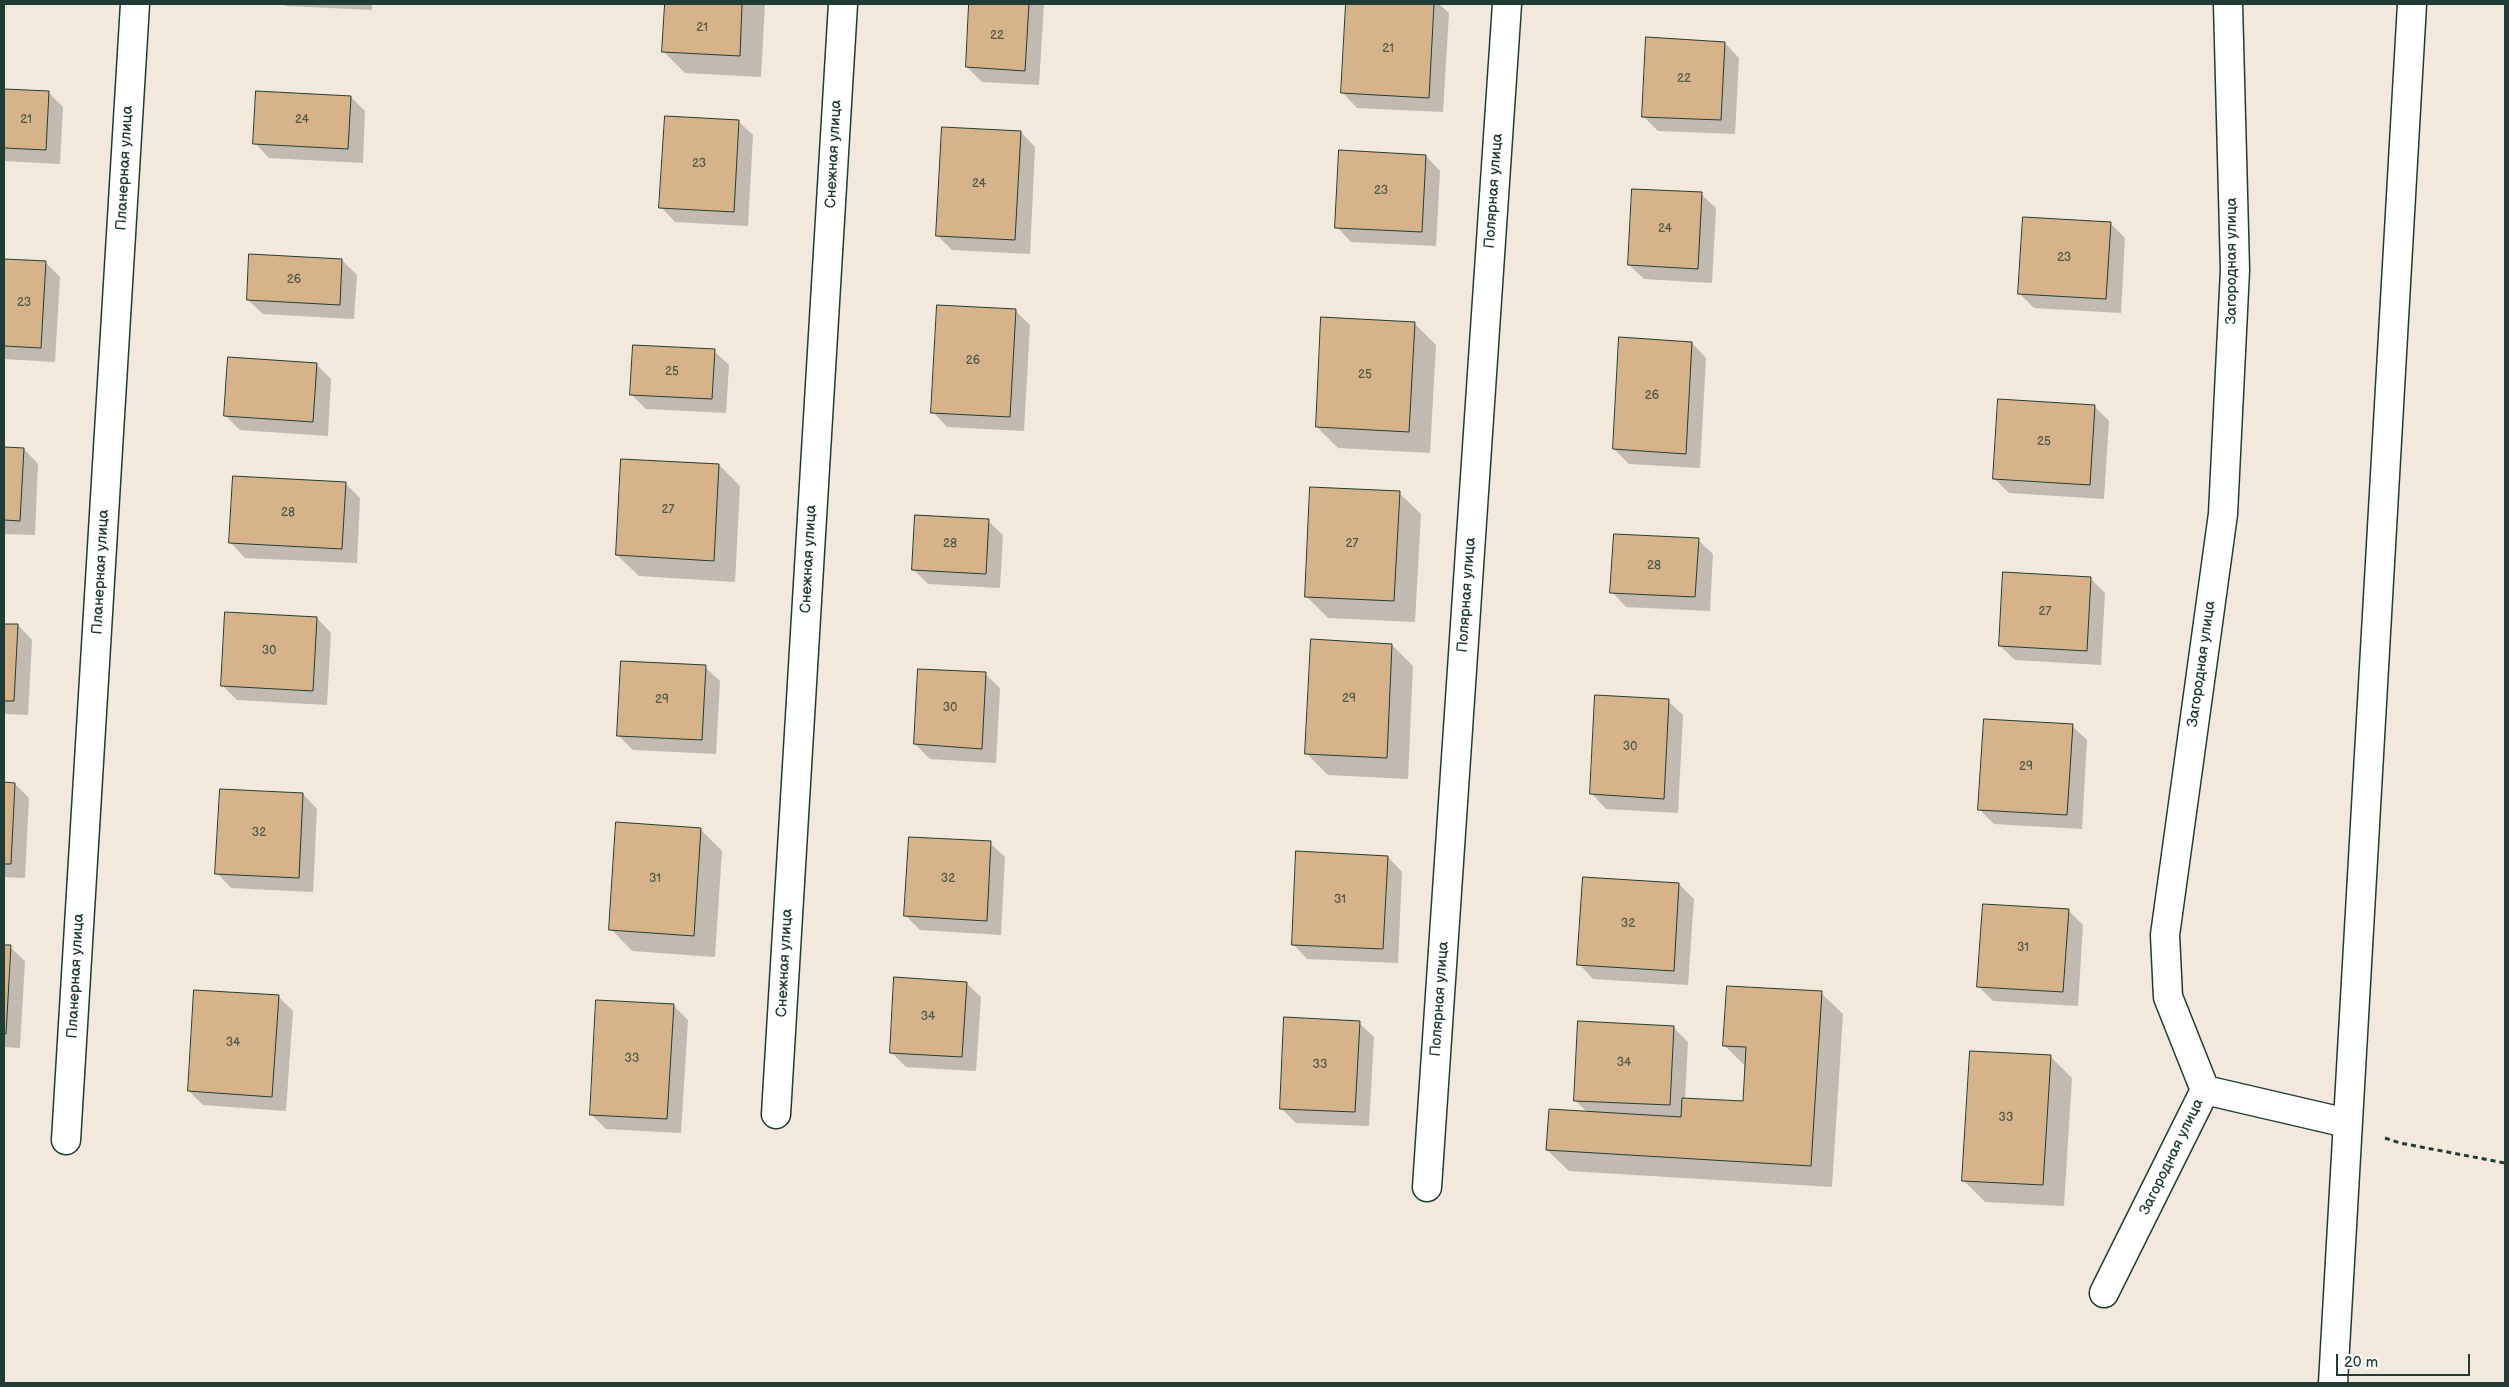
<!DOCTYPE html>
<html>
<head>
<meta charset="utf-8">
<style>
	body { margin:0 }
	#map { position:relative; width:2509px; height:1387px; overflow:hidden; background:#f3e8dc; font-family:"Balsamiq Sans",sans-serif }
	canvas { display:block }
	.frame { position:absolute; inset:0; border:5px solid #1f3d34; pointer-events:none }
	.scale { position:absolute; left:2336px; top:1354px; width:134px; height:22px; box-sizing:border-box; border:2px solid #1f3d34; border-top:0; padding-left:6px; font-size:15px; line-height:18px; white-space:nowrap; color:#1f3d34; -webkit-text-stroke:4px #fff; paint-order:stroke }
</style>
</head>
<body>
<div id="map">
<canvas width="2509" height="1387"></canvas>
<div class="frame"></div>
<div class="scale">20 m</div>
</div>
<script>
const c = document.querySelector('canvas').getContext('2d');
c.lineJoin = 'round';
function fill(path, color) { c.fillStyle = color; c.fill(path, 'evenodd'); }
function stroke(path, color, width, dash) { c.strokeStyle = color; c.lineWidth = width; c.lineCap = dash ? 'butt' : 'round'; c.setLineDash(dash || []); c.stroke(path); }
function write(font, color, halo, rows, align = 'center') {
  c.font = font + ' "Balsamiq Sans",sans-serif'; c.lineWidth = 5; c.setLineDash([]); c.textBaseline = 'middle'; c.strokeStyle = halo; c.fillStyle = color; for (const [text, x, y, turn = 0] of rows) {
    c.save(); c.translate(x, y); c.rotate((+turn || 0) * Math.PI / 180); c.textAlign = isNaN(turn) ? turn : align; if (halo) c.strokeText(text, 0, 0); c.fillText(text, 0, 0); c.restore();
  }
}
fill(new Path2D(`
	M283,4H372V10L286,6Z
	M666,4H765L761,77L685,73L663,51Z
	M970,4H1044L1039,85L982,82L967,67Z
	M1347,4H1439L1449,13L1443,112L1357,108L1343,93Z
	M1725,43L1739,58L1735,134L1658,131L1643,116Z
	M4,90L48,92L63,107L60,164L4,161Z
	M351,97L365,111L363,163L269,158L255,143Z
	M738,121L753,135L748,226L675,222L661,207Z
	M1021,132L1035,147L1030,254L952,250L937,235Z
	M1426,156L1440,171L1436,246L1351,242L1337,227Z
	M1701,194L1716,208L1712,283L1644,279L1629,265Z
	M2110,223L2125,238L2121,313L2034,308L2019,293Z
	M4,260L45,262L60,277L55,362L4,359Z
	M342,260L357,275L354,319L263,314L248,300Z
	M1015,310L1030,325L1024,431L947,427L933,412Z
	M1414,323L1436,345L1430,453L1338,448L1317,427Z
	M1692,343L1706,358L1700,468L1629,464L1614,449Z
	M714,351L729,365L726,413L646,409L631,394Z
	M317,365L331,379L328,436L240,430L226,416Z
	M2094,406L2109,421L2104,499L2009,493L1994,478Z
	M4,448L24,449L38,464L35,535L4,534Z
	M719,465L740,486L735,582L639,576L617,555Z
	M345,483L360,498L357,563L245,558L231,543Z
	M1399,493L1421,514L1415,622L1328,618L1306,596Z
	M988,521L1003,535L1000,588L928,584L913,569Z
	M1698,540L1713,554L1710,611L1626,607L1612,592Z
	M2091,579L2105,593L2101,665L2015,660L2000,646Z
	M317,618L331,633L327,705L237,700L223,686Z
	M4,625H18L32,640L28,715L4,714Z
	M1392,645L1413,666L1408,779L1328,775L1306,753Z
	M705,667L720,681L716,754L633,750L618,735Z
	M985,674L1000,688L996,763L930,759L915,744Z
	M1668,701L1683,715L1678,813L1606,809L1592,794Z
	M2072,726L2087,740L2082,829L1994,824L1980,810Z
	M4,783L15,784L29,798L25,878L4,877Z
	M303,794L317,809L313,892L231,888L217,873Z
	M700,829L722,851L715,957L632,951L611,929Z
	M990,843L1005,857L1001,935L920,930L906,916Z
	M1388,857L1402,872L1398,963L1307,959L1293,944Z
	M1679,884L1694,899L1688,985L1593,979L1579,964Z
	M2068,910L2083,925L2078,1006L1993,1001L1979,987Z
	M4,946L10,947L25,961L20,1048L4,1047Z
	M966,983L981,997L976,1071L906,1067L891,1052Z
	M1821,993L1843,1014L1832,1187L1569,1171L1547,1150L1588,1113L1575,1100L1673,1027L1688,1042L1685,1099L1744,1103L1746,1067L1724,1045Z
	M278,996L293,1011L286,1111L203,1105L189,1091Z
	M673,1005L688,1020L681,1133L606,1129L591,1114Z
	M1359,1023L1374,1037L1369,1126L1296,1123L1281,1108Z
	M2050,1056L2072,1078L2064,1206L1985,1202L1963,1180Z`), '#0003');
const building = new Path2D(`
	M665,4H742L740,56L662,52Z
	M969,4H1029L1025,71L966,67Z
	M1346,4H1434L1429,98L1341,93Z
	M1646,37L1725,42L1721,120L1642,117Z
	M4,89L49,91L46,150L4,148Z
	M256,91L351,96L348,149L253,144Z
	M665,116L739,120L734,212L659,208Z
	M942,127L1021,131L1015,240L936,236Z
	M1339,150L1426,155L1422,232L1335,228Z
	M1632,189L1702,192L1698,269L1628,265Z
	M2023,217L2111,222L2106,299L2018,294Z
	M249,254L342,259L340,305L247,300Z
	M4,259L46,261L41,348L4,346Z
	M937,305L1016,309L1010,417L931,413Z
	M1321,317L1415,322L1409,432L1316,427Z
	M1619,337L1692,342L1686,454L1613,449Z
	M633,345L715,349L712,399L630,395Z
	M228,357L317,363L313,422L224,416Z
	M1998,399L2095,405L2090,485L1993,479Z
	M4,447L24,448L20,521L4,520Z
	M621,459L719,464L714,561L616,555Z
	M233,476L346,482L342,549L229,543Z
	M1310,487L1400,491L1394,601L1305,597Z
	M915,515L989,519L986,574L912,570Z
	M1614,534L1699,538L1695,597L1610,593Z
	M2003,572L2091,577L2087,651L1999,646Z
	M225,612L317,617L313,691L221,686Z
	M4,624H18L14,701H4Z
	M1311,639L1392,644L1387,758L1305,754Z
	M621,661L706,665L702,740L617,736Z
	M918,669L986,672L982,749L914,744Z
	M1595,695L1669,699L1664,799L1590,794Z
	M1984,719L2073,724L2067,815L1978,810Z
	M4,782L15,783L11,864H4Z
	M220,789L303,793L299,878L215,874Z
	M616,822L701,828L694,936L609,930Z
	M909,837L991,841L987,921L904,916Z
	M1296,851L1388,856L1383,949L1292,945Z
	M1583,877L1679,883L1674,971L1577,965Z
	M1983,904L2069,909L2063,992L1977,987Z
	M4,945H11L6,1034L4,1033Z
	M894,977L967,982L962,1057L890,1053Z
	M1727,986L1822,991L1811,1166L1546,1150L1549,1109L1681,1117L1682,1098L1743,1101L1746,1047L1723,1046Z
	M194,990L279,995L272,1097L188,1091Z
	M596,1000L674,1004L667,1119L590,1115Z
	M1284,1017L1360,1021L1355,1112L1280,1109Z
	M1578,1021L1674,1026L1670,1105L1574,1101Z
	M1970,1051L2051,1055L2043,1185L1962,1181Z`);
fill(building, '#d7b389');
stroke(building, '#1f3d34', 1);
const minor = new Path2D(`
	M2205,1090L2347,1123
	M776,1114L843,4
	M66,1140L135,4
	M1427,1187L1507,4
	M2104,1293L2205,1090L2168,997L2165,935L2223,514L2235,270L2228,4`);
const secondary = new Path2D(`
	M2333,1383L2412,4`);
stroke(minor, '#1f3d34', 31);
stroke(secondary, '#1f3d34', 31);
stroke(new Path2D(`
	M2385,1138L2400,1143L2505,1163`), '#1f3d34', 3, [5, 4]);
stroke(minor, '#fff', 28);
stroke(secondary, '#fff', 28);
write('12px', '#4d5a49', null, [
	["21",702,28],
	["22",997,36],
	["21",1388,49],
	["22",1684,79],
	["21",26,120],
	["24",302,120],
	["23",699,164],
	["24",979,184],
	["23",1381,191],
	["24",1665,229],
	["23",2064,258],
	["26",294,280],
	["23",24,303],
	["26",973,361],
	["25",672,372],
	["25",1365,375],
	["26",1652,396],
	["25",2044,442],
	["27",668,510],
	["28",288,513],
	["28",950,544],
	["27",1352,544],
	["28",1654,566],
	["27",2045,612],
	["30",269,651],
	["29",1349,699],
	["29",662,700],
	["30",950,708],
	["30",1630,747],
	["29",2026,767],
	["32",259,833],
	["31",655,879],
	["32",948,879],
	["31",1340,900],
	["32",1628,924],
	["31",2023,948],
	["34",928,1017],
	["34",233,1043],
	["33",632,1059],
	["34",1624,1063],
	["33",1320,1065],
	["33",2006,1118]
]);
write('15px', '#1f3d34', '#fff', [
	["Снежная улица",834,154,-87],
	["Планерная улица",125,168,-87],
	["Полярная улица",1494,191,-86],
	["Загородная улица",2232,261,-90],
	["Снежная улица",809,559,-87],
	["Планерная улица",101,572,-87],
	["Полярная улица",1467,595,-86],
	["Загородная улица",2202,664,-82],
	["Снежная улица",785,963,-87],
	["Планерная улица",76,976,-87],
	["Полярная улица",1440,999,-86],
	["Загородная улица",2172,1157,-64]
]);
</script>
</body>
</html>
